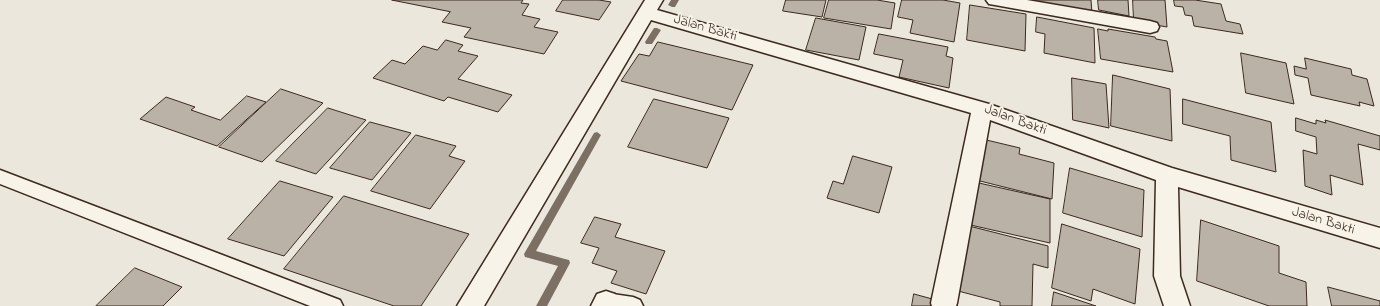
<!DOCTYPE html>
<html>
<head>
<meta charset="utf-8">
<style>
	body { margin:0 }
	canvas { display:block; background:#ece7dc }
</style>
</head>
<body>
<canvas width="1380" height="306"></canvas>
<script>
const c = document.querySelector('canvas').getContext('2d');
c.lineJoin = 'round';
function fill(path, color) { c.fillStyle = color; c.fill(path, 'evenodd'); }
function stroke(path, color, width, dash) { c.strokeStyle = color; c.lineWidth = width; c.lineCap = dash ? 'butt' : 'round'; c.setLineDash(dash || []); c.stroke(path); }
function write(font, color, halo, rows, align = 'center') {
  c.font = font + ' "Indie Flower",sans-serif'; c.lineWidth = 4; c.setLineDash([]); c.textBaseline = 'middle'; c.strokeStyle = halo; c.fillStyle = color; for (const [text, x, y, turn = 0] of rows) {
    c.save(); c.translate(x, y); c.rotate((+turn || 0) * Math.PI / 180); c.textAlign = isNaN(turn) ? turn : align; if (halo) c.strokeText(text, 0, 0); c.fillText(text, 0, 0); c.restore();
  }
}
fill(new Path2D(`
	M671,0H679L675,7H672L668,5Z
	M654,28H657L661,30L652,44H646L645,42Z
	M597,132L601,135L536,251L565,259L569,260L570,263L547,306H536L558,266L529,258L525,257L524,254L594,133Z`), '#7c7064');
const building = new Path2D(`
	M392,0H523L521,3L529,4L522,15L540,19L534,27L558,32L544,54L464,37L471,28L442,22L450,12Z
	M563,0H599L611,2L599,20L556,11Z
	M786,0H826L822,17L783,11Z
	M829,0H877L895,3L891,29L824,18Z
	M902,0H943L960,3L954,42L910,33L913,20L898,17Z
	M1031,0H1091L1092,14L1031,3Z
	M1098,0H1128L1129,16L1099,10Z
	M1133,0H1165L1167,27L1134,21Z
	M1174,0H1195L1221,4L1226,21L1240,24L1243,34L1194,26L1192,16L1185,15L1183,7L1175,6Z
	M970,5L1026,14L1025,51L967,40Z
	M1037,17L1094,28L1095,63L1044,53L1045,34L1036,32Z
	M816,18L866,27L859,60L806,50Z
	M1098,29L1108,31V29L1155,37L1156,39L1167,41L1173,72L1101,59Z
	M879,34L948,47L946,56L953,58L949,88L899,77L903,60L874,54Z
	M446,40L463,45L458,51L478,56L458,79L512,95L498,112L448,97L444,101L373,78L392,60L405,64L423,46L437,50Z
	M658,42L753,65L732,110L621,81L639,54L649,56Z
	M1241,53L1286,63L1294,104L1246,93Z
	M1305,58L1351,69L1352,75L1367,79L1374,106L1359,102L1360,106L1311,95L1308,78L1295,75L1294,66L1306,69Z
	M1113,75L1170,89L1172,141L1111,126Z
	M1072,78L1106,84L1109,128L1073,120Z
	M281,89L323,103L262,162L219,147Z
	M247,96L266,102L217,146L140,119L166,97L195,107L191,110L220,120Z
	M654,99L729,118L707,168L628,147Z
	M1183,99L1271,122L1276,172L1231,160L1230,136L1183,124Z
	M328,108L366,120L316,174L276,161Z
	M1296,118L1316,124V120L1326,123L1325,120L1380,136V150L1358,144L1363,185L1330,175L1332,195L1305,186L1303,150L1317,154L1316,137L1296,131Z
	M370,122L411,133L372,180L330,168Z
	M416,135L456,146L449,156L465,161L430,209L371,191Z
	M978,138L1020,148L1019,154L1054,163L1052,199L972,179Z
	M853,156L892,167L879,213L827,198L833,181L843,184Z
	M1070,168L1144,190L1142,237L1063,213Z
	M280,181L333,197L284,256L228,239Z
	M970,181L1050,199V243L966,224Z
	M344,196L469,234L421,306H394L284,269Z
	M595,217L621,224L615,237L665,251L646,294L611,283L617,271L592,263L599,248L581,243Z
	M1201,220L1279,246V273L1306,282L1307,306H1269L1197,281Z
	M1062,224L1140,249L1135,304L1093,289L1091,301L1052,288Z
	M965,225L1048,246V268L1033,264L1032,306H1000V302L958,291Z
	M135,268L182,287L163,306H96Z
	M1328,287L1380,301V306H1332Z
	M1054,292L1096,306H1052Z
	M914,294L958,306H912Z`);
fill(building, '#bab2a7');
stroke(building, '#3b2a1e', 1);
const lane = new Path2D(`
	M0,170L340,300L343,306H310L0,184Z
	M606,293L633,297L640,300L643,306H598L596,302L599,296Z`);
const street = new Path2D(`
	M645,0H663L657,10L989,104L1172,168L1380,228V248L1178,187L1180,276L1190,306H1164L1154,276L1156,180L990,120L957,303L956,306H932L931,303L971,113L651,20L484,306H457Z
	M986,0H1027L1150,21L1157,23L1159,27L1157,31L1150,33L995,5L989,4Z
	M606,291L615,294L619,302L617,306H591L597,294Z`);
stroke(lane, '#3b2a1e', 3);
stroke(street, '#3b2a1e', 3);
fill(lane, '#f7f3e8');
fill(street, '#f7f3e8');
write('14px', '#3b2a1e', '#f7f3e8', [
	["Jalan Bakti",705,29,16],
	["Jalan Bakti",1015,121,20],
	["Jalan Bakti",1323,222,17]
]);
</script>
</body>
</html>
